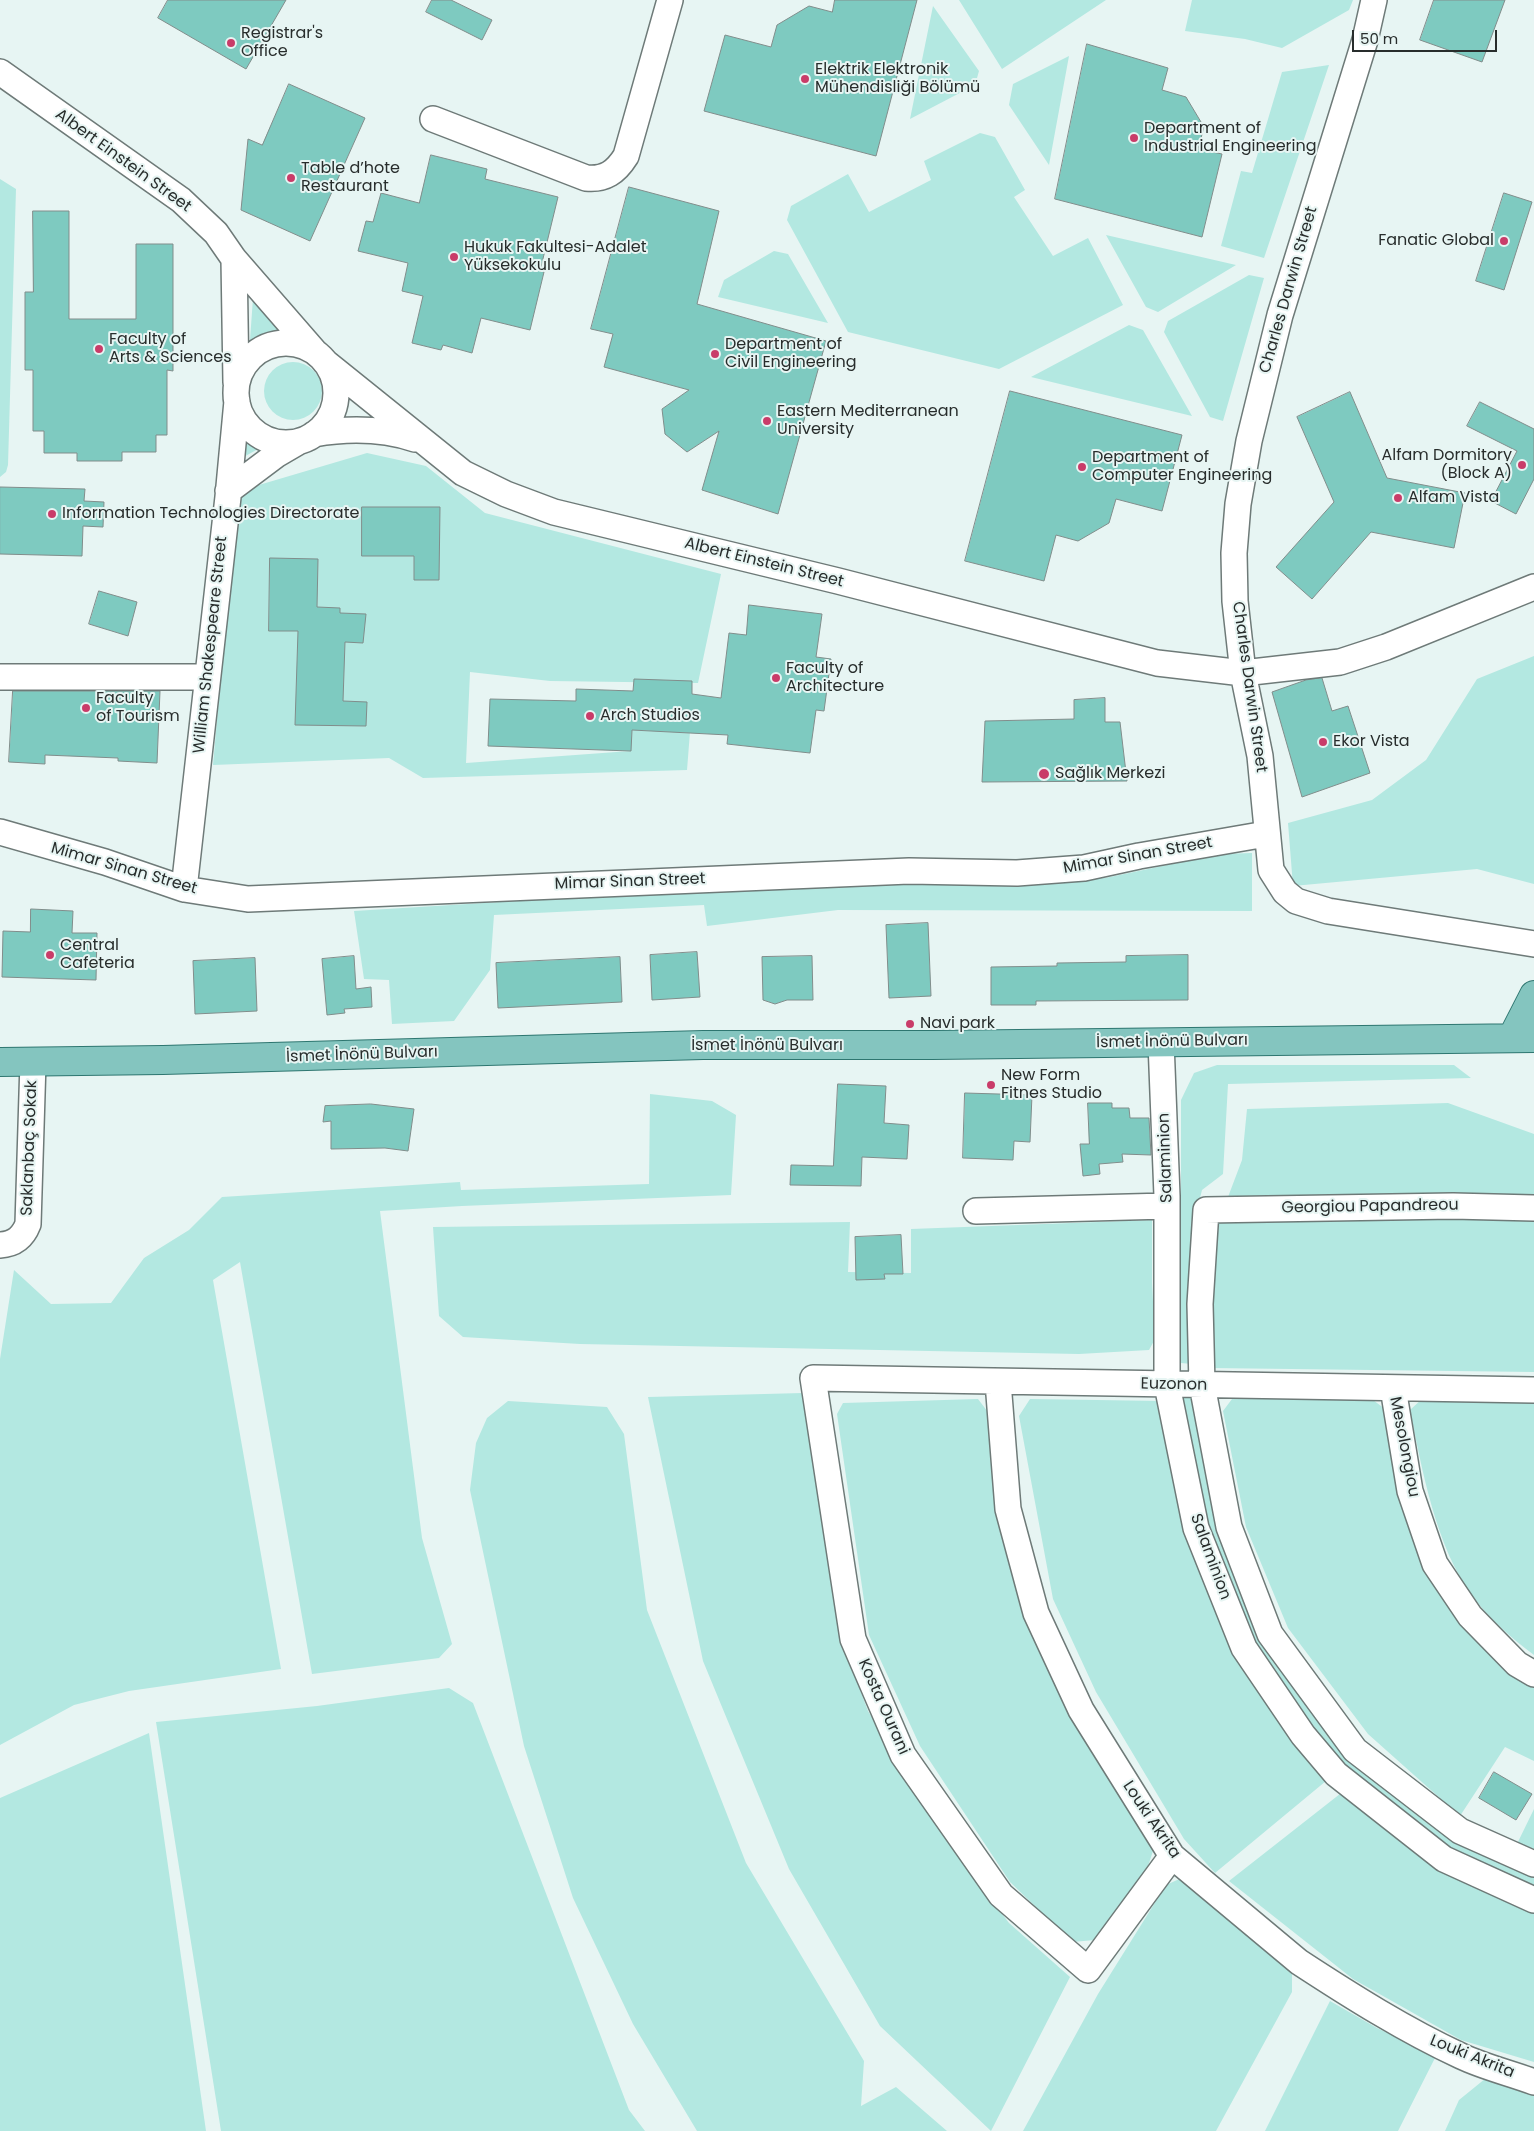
<!DOCTYPE html>
<html>
<head>
<meta charset="utf-8">
<style>
	body { margin:0 }
	#map { position:relative; width:1534px; height:2131px; overflow:hidden; background:#e7f5f3; font-family:Poppins,sans-serif }
	canvas { display:block }
	.scale { position:absolute; left:1352px; top:30px; width:145px; height:22px; box-sizing:border-box; border:2px solid #282d2c; border-top:0; padding-left:6px; font-size:15px; line-height:18px; white-space:nowrap; color:#282d2c; -webkit-text-stroke:4px #e7f5f3; paint-order:stroke }
</style>
</head>
<body>
<div id="map">
<canvas width="1534" height="2131"></canvas>
<div class="scale">50 m</div>
</div>
<script>
const c = document.querySelector('canvas').getContext('2d');
c.lineJoin = 'round';
function fill(path, color) { c.fillStyle = color; c.fill(path, 'evenodd'); }
function stroke(path, color, width, dash) { c.strokeStyle = color; c.lineWidth = width; c.lineCap = dash ? 'butt' : 'round'; c.setLineDash(dash || []); c.stroke(path); }
function write(font, color, halo, rows, align = 'center') {
  c.font = font + ' Poppins,sans-serif'; c.lineWidth = 4; c.setLineDash([]); c.textBaseline = 'middle'; c.strokeStyle = halo; c.fillStyle = color; for (const [text, x, y, turn = 0] of rows) {
    c.save(); c.translate(x, y); c.rotate((+turn || 0) * Math.PI / 180); c.textAlign = isNaN(turn) ? turn : align; if (halo) c.strokeText(text, 0, 0); c.fillText(text, 0, 0); c.restore();
  }
}
fill(new Path2D(`
	M959,0H1106L1002,69Z
	M1192,0H1353L1349,10L1282,48L1245,39L1185,31Z
	M933,6L979,71L975,85L910,119Z
	M1069,56L1049,165L1009,105L1013,84Z
	M1329,65L1264,258L1221,246L1241,171L1252,173L1282,72Z
	M980,133L995,137L1025,190L1014,197L1053,256L1088,238L1123,305L999,369L848,332L787,220L791,206L848,174L869,212L931,180L924,161Z
	M0,179L16,189L8,465L6,472L0,477Z
	M1106,235L1236,265L1158,312L1146,307Z
	M774,251L788,254L828,323L718,297L724,280Z
	M1249,275L1264,278L1223,421L1210,417L1164,332L1168,321Z
	M253,298L294,336L270,337L249,354Z
	M1129,325L1143,330L1192,416L1031,377Z
	M264 391a29 29 0 1 1 58 0a29 29 0 1 1-58 0Z
	M243,425L269,443L240,459Z
	M367,453L426,466L485,513L721,574L698,683L550,681L470,672L466,763L630,751L632,730L690,732L687,770L423,778L389,758L213,765L233,541L242,490Z
	M1534,656V884L1477,869L1293,886L1288,823L1372,800L1426,760L1477,679Z
	M1252,853V911L838,910L707,926L704,905L494,915L490,970L454,1021L392,1024L389,980L364,979L354,911L858,880L959,884L1105,878L1220,854Z
	M1217,1065H1454L1471,1078L1228,1084L1223,1174L1202,1190L1192,1230V1364L1181,1363V1100L1194,1073Z
	M650,1094L712,1101L736,1115L731,1195L462,1206L380,1211L422,1538L452,1644L439,1658L312,1674L240,1262L213,1280L281,1669L129,1691L74,1705L0,1745V1359L14,1270L51,1304L111,1303L144,1258L189,1230L222,1197L460,1182L461,1190L649,1184Z
	M1448,1103L1534,1134V1203L1228,1197L1242,1160L1247,1109Z
	M1534,1216V1372L1210,1368L1211,1307L1218,1219Z
	M1152,1220V1283L1155,1339L1149,1350L1079,1354L580,1344L463,1337L439,1316L433,1227L850,1222L848,1272L911,1273V1229Z
	M1167,1385H1202L1270,1634L1355,1750L1534,1864V1900L1444,1859L1336,1774L1244,1648Z
	M803,1393L841,1639L868,1711L953,1850L1009,1923L1070,1977L991,2131L880,2026L789,1869L703,1661L648,1397Z
	M1369,1397L1385,1409L1430,1573L1483,1648L1534,1686V1761L1505,1747L1460,1816L1368,1734L1288,1628L1246,1527L1223,1411L1232,1399Z
	M978,1399L991,1416L999,1509L1154,1848L1148,1866L1095,1940L1072,1942L1010,1882L920,1746L869,1635L837,1414L843,1403Z
	M1030,1399L1163,1401L1237,1652L1300,1751L1326,1781L1215,1873L1184,1839L1096,1692L1053,1599L1019,1416Z
	M1422,1399L1534,1403V1655C1511,1638 1491,1620 1473,1597C1436,1548 1422,1469 1410,1410Z
	M508,1401L607,1407L624,1434L647,1610L746,1863L864,2061L861,2106L896,2087L947,2131H697L633,2024L573,1898L524,1746L470,1490L476,1443L487,1418Z
	M449,1688L473,1703L629,2110L645,2131H221L156,1722L317,1706Z
	M149,1733L206,2131H0V1798Z
	M1345,1790L1534,1912V2062L1461,2040L1353,1979L1229,1881Z
	M1534,1809V1854L1515,1848Z
	M1186,1876L1292,1970V1992L1216,2131H1023L1098,1994L1166,1885Z
	M1330,2001L1377,2028L1436,2056L1398,2131H1265Z
	M1491,2074L1534,2089V2131H1445L1459,2100Z`), '#b3e8e1');
const building = new Path2D(`
	M168,0H286L246,69L158,18Z
	M432,0H451L492,20L482,40L426,12Z
	M835,0H917L876,156L704,111L725,35L771,47L777,25L809,6L832,12Z
	M1434,0H1505L1482,62L1420,40Z
	M1087,44L1168,68L1162,90L1186,97L1204,127L1198,149L1222,154L1202,237L1055,199Z
	M289,84L365,118L310,241L241,210L248,139L262,145Z
	M431,155L487,169L485,179L558,197L540,271L544,272L530,330L481,318L472,353L443,345L441,350L412,343L423,296L402,291L408,263L358,251L366,221L373,222L381,193L419,203Z
	M629,187L719,211L697,304L826,341L778,514L702,490L719,431L687,452L665,434L662,409L689,390L604,367L613,334L591,329Z
	M1504,193L1532,202L1504,290L1476,281Z
	M33,211H69V319H136V244H173V371L167,370V435H156V452H122V461H77V453H44V431H33V370H25V292H33Z
	M1010,391L1182,435L1162,511L1116,499L1109,523L1078,541L1056,535L1044,581L965,561Z
	M1350,392L1387,478L1465,493L1454,548L1371,532L1312,599L1276,567L1334,502L1297,417Z
	M1480,402L1534,429V479L1516,514L1491,501L1517,451L1467,426Z
	M0,487L85,489L84,501L104,502L103,527L83,526L82,556L0,554Z
	M362,507H440L439,580H414V556H362Z
	M270,558L318,559L317,607L340,608V613L366,614L363,643L345,642L343,701L367,702L366,726L295,725L298,631H269Z
	M99,591L137,602L128,636L89,624Z
	M749,605L822,614L816,657L831,659L824,711L816,710L810,753L727,744L728,735L632,730L631,751L488,746L490,699L576,701V689L633,691L634,679L692,681V694L721,698L729,633L746,635Z
	M1322,678L1332,711L1348,706L1370,773L1302,797L1272,692L1306,680Z
	M13,691H160L157,763L118,761V758L45,755V764L9,762Z
	M1105,698V722H1120L1127,781L982,782L985,721L1074,719V700Z
	M31,909L73,911L72,933H97L96,980L2,977L3,931L30,932Z
	M928,923L931,996L889,998L886,925Z
	M697,952L700,997L652,1000L650,955Z
	M1188,955V1000L1036,1001V1005H991V967L1057,966V963L1126,962V956Z
	M354,956L356,989L371,987L372,1007L344,1009L345,1013L327,1015L322,959Z
	M812,956L813,1000H787L775,1004L763,1000L762,957Z
	M620,957L622,1002L498,1008L496,963Z
	M255,958L257,1011L195,1014L193,961Z
	M838,1084L886,1086L884,1123L909,1125L907,1159L862,1157L861,1186L790,1185L791,1165L833,1166Z
	M965,1093L1032,1095L1030,1142L1014,1141L1013,1160L963,1158Z
	M1088,1103H1112V1108H1129L1130,1118H1149L1151,1155L1122,1154L1123,1162L1099,1164L1100,1174L1083,1176L1080,1144H1089Z
	M371,1104L414,1109L408,1151L385,1148L331,1149V1121L323,1122L325,1106Z
	M901,1235L903,1274H884L885,1279L856,1280L855,1237Z
	M1494,1772L1532,1794L1516,1820L1479,1798Z`);
fill(building, '#7ecac0');
stroke(building, '#818d8b', 1);
const minor = new Path2D(`
	M1374,0L1365,40L1280,315L1249,441L1238,504L1234,553L1235,601L1243,673L1260,756L1271,870L1285,892L1296,901L1328,911L1534,944
	M0,72L181,200L216,233L234,259L314,351
	M433,119L586,178C605,180 616,172 626,156L670,0
	M234,259L236,382
	M236 393a50 50 0 1 1 100 0a50 50 0 1 1-100 0Z
	M325,362L463,473L506,494L554,512L838,581L1157,663L1243,673L1340,662L1386,647L1534,587
	M314,434C348,428 381,428 415,439
	M228,491L276,455L300,441
	M0,677H207
	M0,832L105,862L184,889L248,899L909,871L1017,873L1084,868L1139,856L1266,834
	M184,889L228,497L237,401
	M1161,1042L1167,1196V1385L1196,1528L1244,1648L1303,1735L1336,1774L1444,1859L1534,1900
	M1534,1208L1453,1206L1206,1210L1200,1304L1202,1385L1229,1527L1270,1634L1355,1750L1460,1831L1534,1864
	M976,1211L1167,1206
	M0,1245C15,1244 23,1237 28,1224L33,1062
	M998,1382L1008,1509L1036,1613L1081,1710L1172,1856L1299,1962C1351,1996 1405,2030 1461,2056C1484,2067 1510,2073 1534,2082
	M1393,1388L1410,1491L1435,1564L1470,1616L1517,1664L1534,1674
	M1172,1856L1088,1970L1001,1895L903,1755L853,1639L813,1378L1534,1390`);
const major = new Path2D(`
	M1512,1038L1534,995
	M0,1062L163,1060L703,1045H933L1534,1038`);
stroke(minor, '#6e7a78', 28);
stroke(major, '#2e7670', 30);
stroke(minor, '#fff', 25);
stroke(major, '#84c5bf', 28);
for (const [x, y, r, color] of [
	[231,43,5,"#c93c69"],
	[805,79,5,"#c93c69"],
	[1134,138,5,"#c93c69"],
	[291,178,5,"#c93c69"],
	[1504,241,5,"#c93c69"],
	[454,257,5,"#c93c69"],
	[99,349,5,"#c93c69"],
	[715,354,5,"#c93c69"],
	[767,421,5,"#c93c69"],
	[1522,465,5,"#c93c69"],
	[1082,467,5,"#c93c69"],
	[1398,498,5,"#c93c69"],
	[52,514,5,"#c93c69"],
	[776,678,5,"#c93c69"],
	[86,708,5,"#c93c69"],
	[590,716,5,"#c93c69"],
	[1323,742,5,"#c93c69"],
	[1044,774,6,"#c93c69"],
	[50,955,5,"#c93c69"],
	[910,1024,5,"#c93c69"],
	[991,1085,5,"#c93c69"]
]) { const dot = new Path2D(); dot.arc(x, y, r, 0, 2 * Math.PI); c.fillStyle = color; c.fill(dot); stroke(dot, '#e7f5f3', 2); }
write('16px', '#282d2c', '#e7f5f3', [
	["Registrar's",241,34],
	["Office",241,52],
	["Elektrik Elektronik",815,70],
	["Mühendisliği Bölümü",815,88],
	["Department of",1144,129],
	["Industrial Engineering",1144,147],
	["Table d’hote",301,169],
	["Restaurant",301,187],
	["Fanatic Global",1494,241,"right"],
	["Hukuk Fakultesi-Adalet",464,248],
	["Yüksekokulu",464,266],
	["Faculty of",109,340],
	["Arts & Sciences",109,358],
	["Department of",725,345],
	["Civil Engineering",725,363],
	["Eastern Mediterranean",777,412],
	["University",777,430],
	["Alfam Dormitory",1512,456,"right"],
	["(Block A)",1512,474,"right"],
	["Department of",1092,458],
	["Computer Engineering",1092,476],
	["Alfam Vista",1408,498],
	["Information Technologies Directorate",62,514],
	["Faculty of",786,669],
	["Architecture",786,687],
	["Faculty",96,699],
	["of Tourism",96,717],
	["Arch Studios",600,716],
	["Ekor Vista",1333,742],
	["Sağlık Merkezi",1055,774],
	["Central",60,946],
	["Cafeteria",60,964],
	["Navi park",920,1024],
	["New Form",1001,1076],
	["Fitnes Studio",1001,1094]
], 'left');
write('16px', '#282d2c', '#e7f5f3', [
	["Albert Einstein Street",123,161,36],
	["Charles Darwin Street",1289,290,-74],
	["Albert Einstein Street",764,563,14],
	["William Shakespeare Street",211,645,-84],
	["Charles Darwin Street",1249,687,82],
	["Mimar Sinan Street",1138,856,-10],
	["Mimar Sinan Street",124,869,16],
	["Mimar Sinan Street",630,882,-2],
	["İsmet İnönü Bulvarı",1172,1042,-1],
	["İsmet İnönü Bulvarı",767,1046],
	["İsmet İnönü Bulvarı",362,1055,-2],
	["Saklanbaç Sokak",30,1148,-88],
	["Salaminion",1166,1158,-92],
	["Georgiou Papandreou",1370,1207,-1],
	["Euzonon",1174,1385,1],
	["Mesolongiou",1404,1447,79],
	["Salaminion",1210,1557,70],
	["Kosta Ourani",883,1707,66],
	["Louki Akrita",1151,1820,56],
	["Louki Akrita",1472,2057,22]
]);
</script>
</body>
</html>
